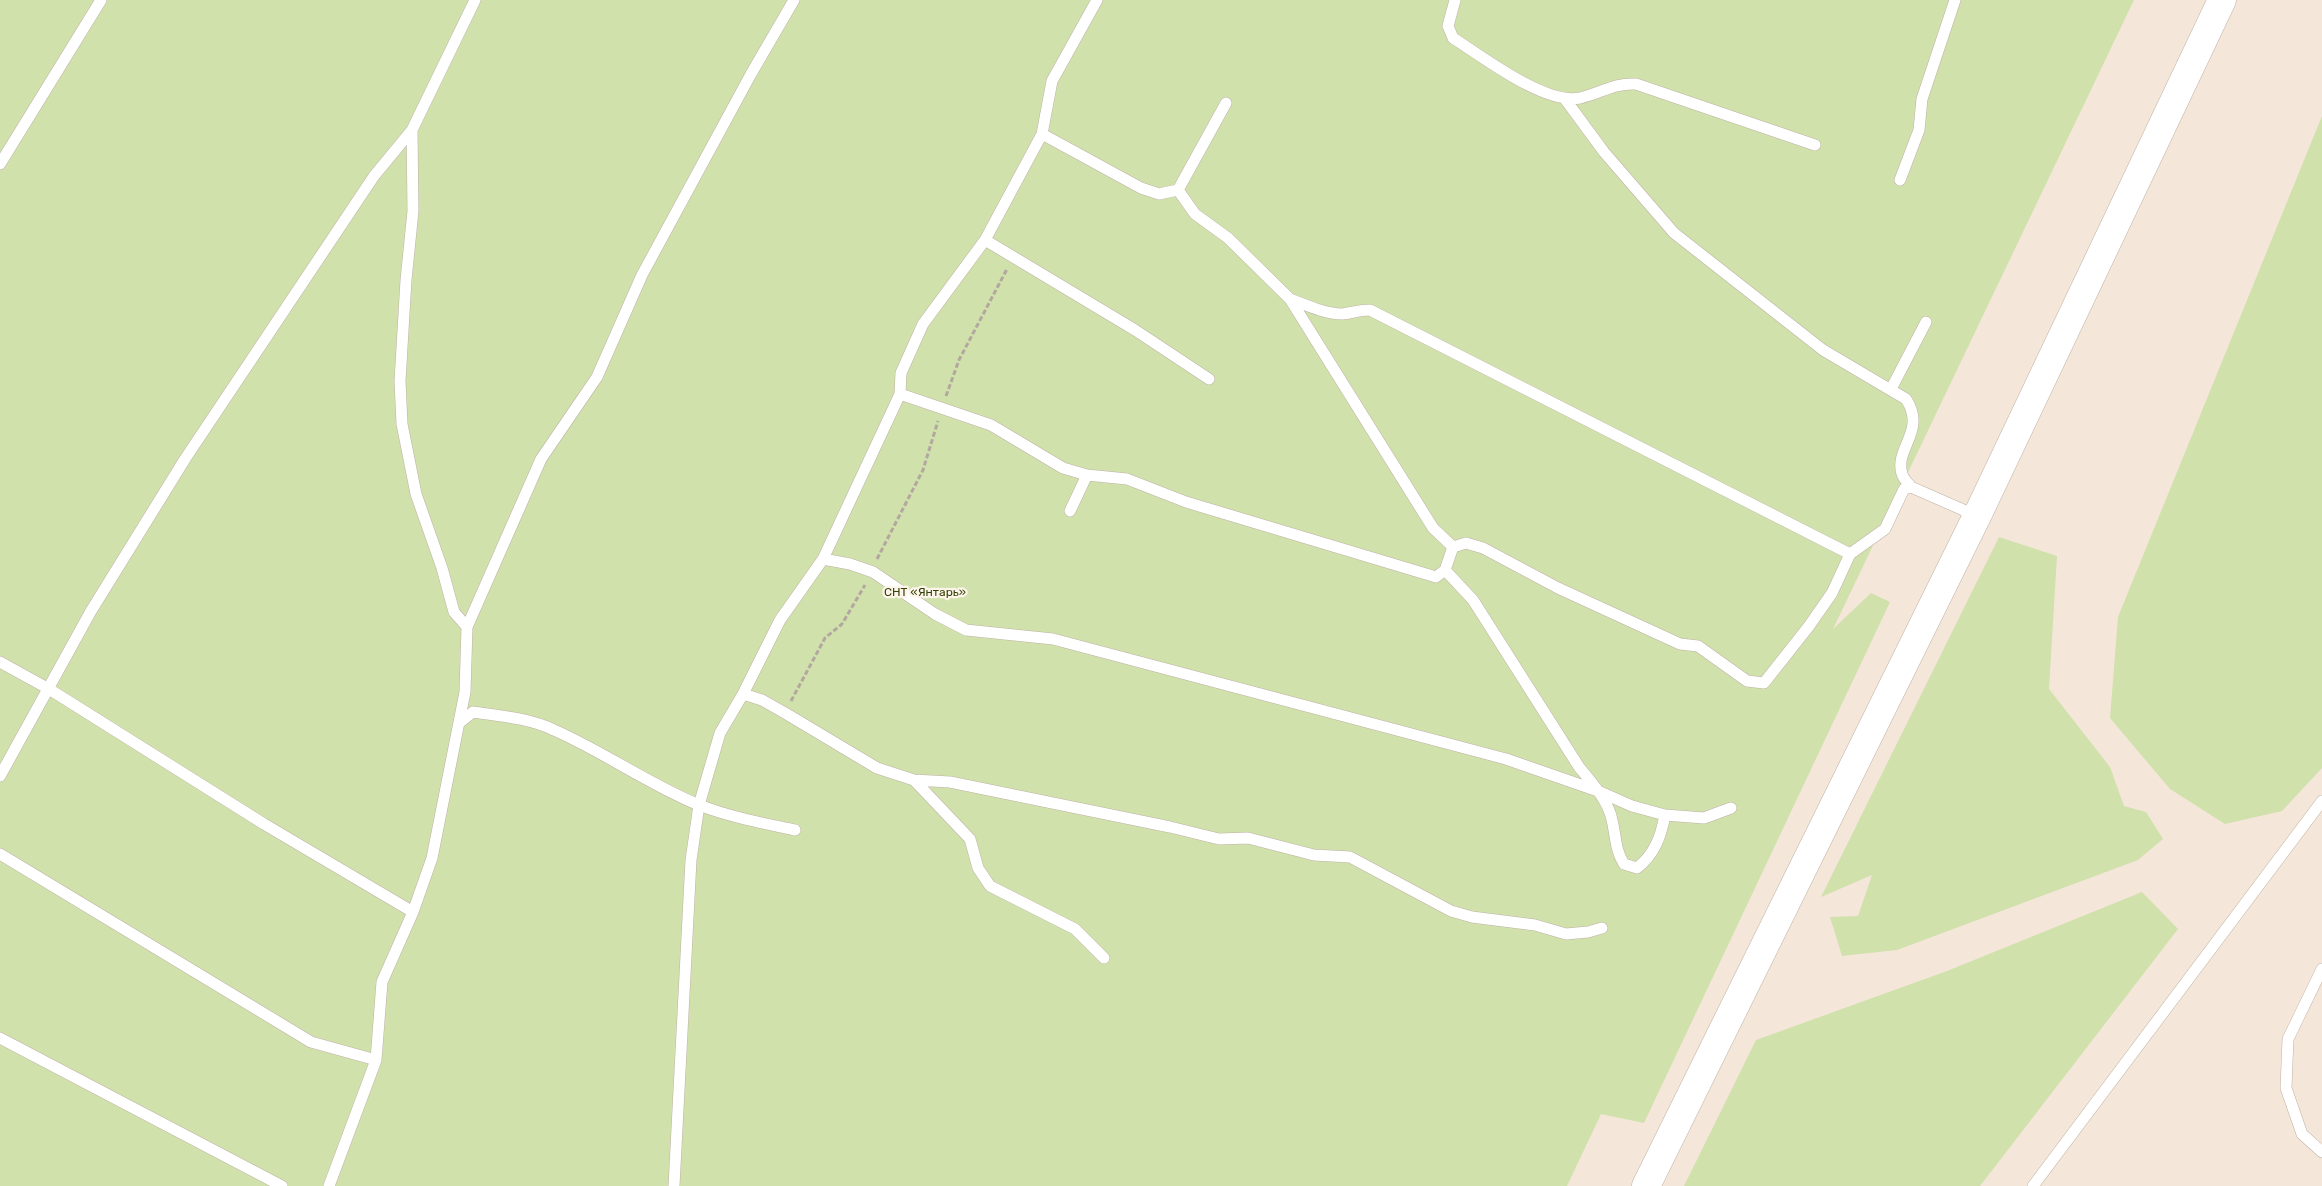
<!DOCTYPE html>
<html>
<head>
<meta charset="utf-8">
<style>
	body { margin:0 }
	canvas { display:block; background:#f4e6d9 }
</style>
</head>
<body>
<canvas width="2322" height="1186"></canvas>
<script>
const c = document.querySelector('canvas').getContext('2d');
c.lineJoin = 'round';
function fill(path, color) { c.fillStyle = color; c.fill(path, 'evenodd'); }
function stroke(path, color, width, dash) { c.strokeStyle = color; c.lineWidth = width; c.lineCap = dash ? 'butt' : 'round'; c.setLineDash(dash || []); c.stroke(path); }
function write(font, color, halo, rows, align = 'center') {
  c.font = font + ' Rubik,sans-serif'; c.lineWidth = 4.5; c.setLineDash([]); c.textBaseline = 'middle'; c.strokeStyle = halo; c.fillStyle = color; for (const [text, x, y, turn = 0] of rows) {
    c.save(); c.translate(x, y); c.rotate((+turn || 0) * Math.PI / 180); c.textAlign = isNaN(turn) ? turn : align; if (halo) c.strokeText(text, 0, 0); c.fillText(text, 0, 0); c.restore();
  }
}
fill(new Path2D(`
	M0,0H2134L1833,629L1871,593L1890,602L1644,1123L1601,1114L1567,1186H0Z
	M2322,116V768L2282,811L2225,824L2170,789L2110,718L2118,617Z
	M1999,537L2057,556L2049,689L2110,767L2124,806L2146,812L2163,839L2138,860L1897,950L1842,956L1830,917L1858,916L1872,875L1821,897Z
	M2142,892L2178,929L1980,1186H1684L1756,1040L1947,971Z`), '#d0e1ac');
const service = new Path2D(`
	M1455,0L1448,26L1453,38C1483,57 1545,105 1580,98C1602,93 1612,83 1636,84L1815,145
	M1565,99L1604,152L1674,233L1823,350L1906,399C1927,431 1894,448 1902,474C1903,478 1908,483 1911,487
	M1042,134L1141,188L1159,194L1178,190L1226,103
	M0,164L101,0
	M1900,180L1919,130L1922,99L1955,0
	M1178,190L1195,214L1228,238L1290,299L1433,528L1453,547
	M985,240L1135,330L1209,379
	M1290,299C1306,305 1325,314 1342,314C1351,313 1360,310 1370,310L1850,554
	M1891,389L1926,322
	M900,394L991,425L1063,468L1087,475L1127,479L1186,502L1436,577L1445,570L1453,547L1466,543L1483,548L1558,588L1680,644L1698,646L1747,681L1764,683L1809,626L1832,593L1850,554L1885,529L1904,489L1911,487L1977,516
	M1070,511L1087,475
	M823,559L850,564L873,572L935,614L966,630L1053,639L1506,759L1598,791L1632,806L1665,815L1704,818L1731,808
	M1445,570L1473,600L1579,767C1591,782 1608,800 1612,820C1616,836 1615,850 1624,864L1637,868C1655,854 1661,836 1665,815
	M467,627L541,459L597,377L642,275L751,74L794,0
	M0,662L49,689L264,824L413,912
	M743,694L762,700L785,713L877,768L914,780L950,782L1170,827L1219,839L1248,838L1314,855L1350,857L1451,911L1472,917L1535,925L1566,934L1588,932L1602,928
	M459,723L473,712C500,716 529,718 554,730C604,752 648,784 699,805C730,817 762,823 795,830
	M0,776L91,611L185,459L374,176L412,130
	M914,780L970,839L978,868L990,886L1075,929L1104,958
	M0,854L311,1042L376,1060
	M2322,969L2288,1039L2286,1088L2302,1134L2322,1152
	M0,1038L282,1186
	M329,1186L376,1060L382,982L413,912L432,858L465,692L467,627L454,612L442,568L416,494L402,424L400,381L406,280L413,211L412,130L475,0
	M674,1186L691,860L699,805L720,733L743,694L780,620L823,559L900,394L901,373L923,324L985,240L1042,134L1052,81L1097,0
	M2033,1186L2322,801`);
const secondary = new Path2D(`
	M1646,1186L1977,516L2222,0`);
stroke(service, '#bfb2a5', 12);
stroke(secondary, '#bfb2a5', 29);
stroke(new Path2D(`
	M946,396L959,360L1007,269
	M877,559L923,470L938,421
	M791,701L825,638L842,624L865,585`), '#b3a89e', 3, [5, 2.5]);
stroke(service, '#fff', 11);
stroke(secondary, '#fff', 28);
write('12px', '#334102', '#fdf4ec', [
	["СНТ «Янтарь»",925,593]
]);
</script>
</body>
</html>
